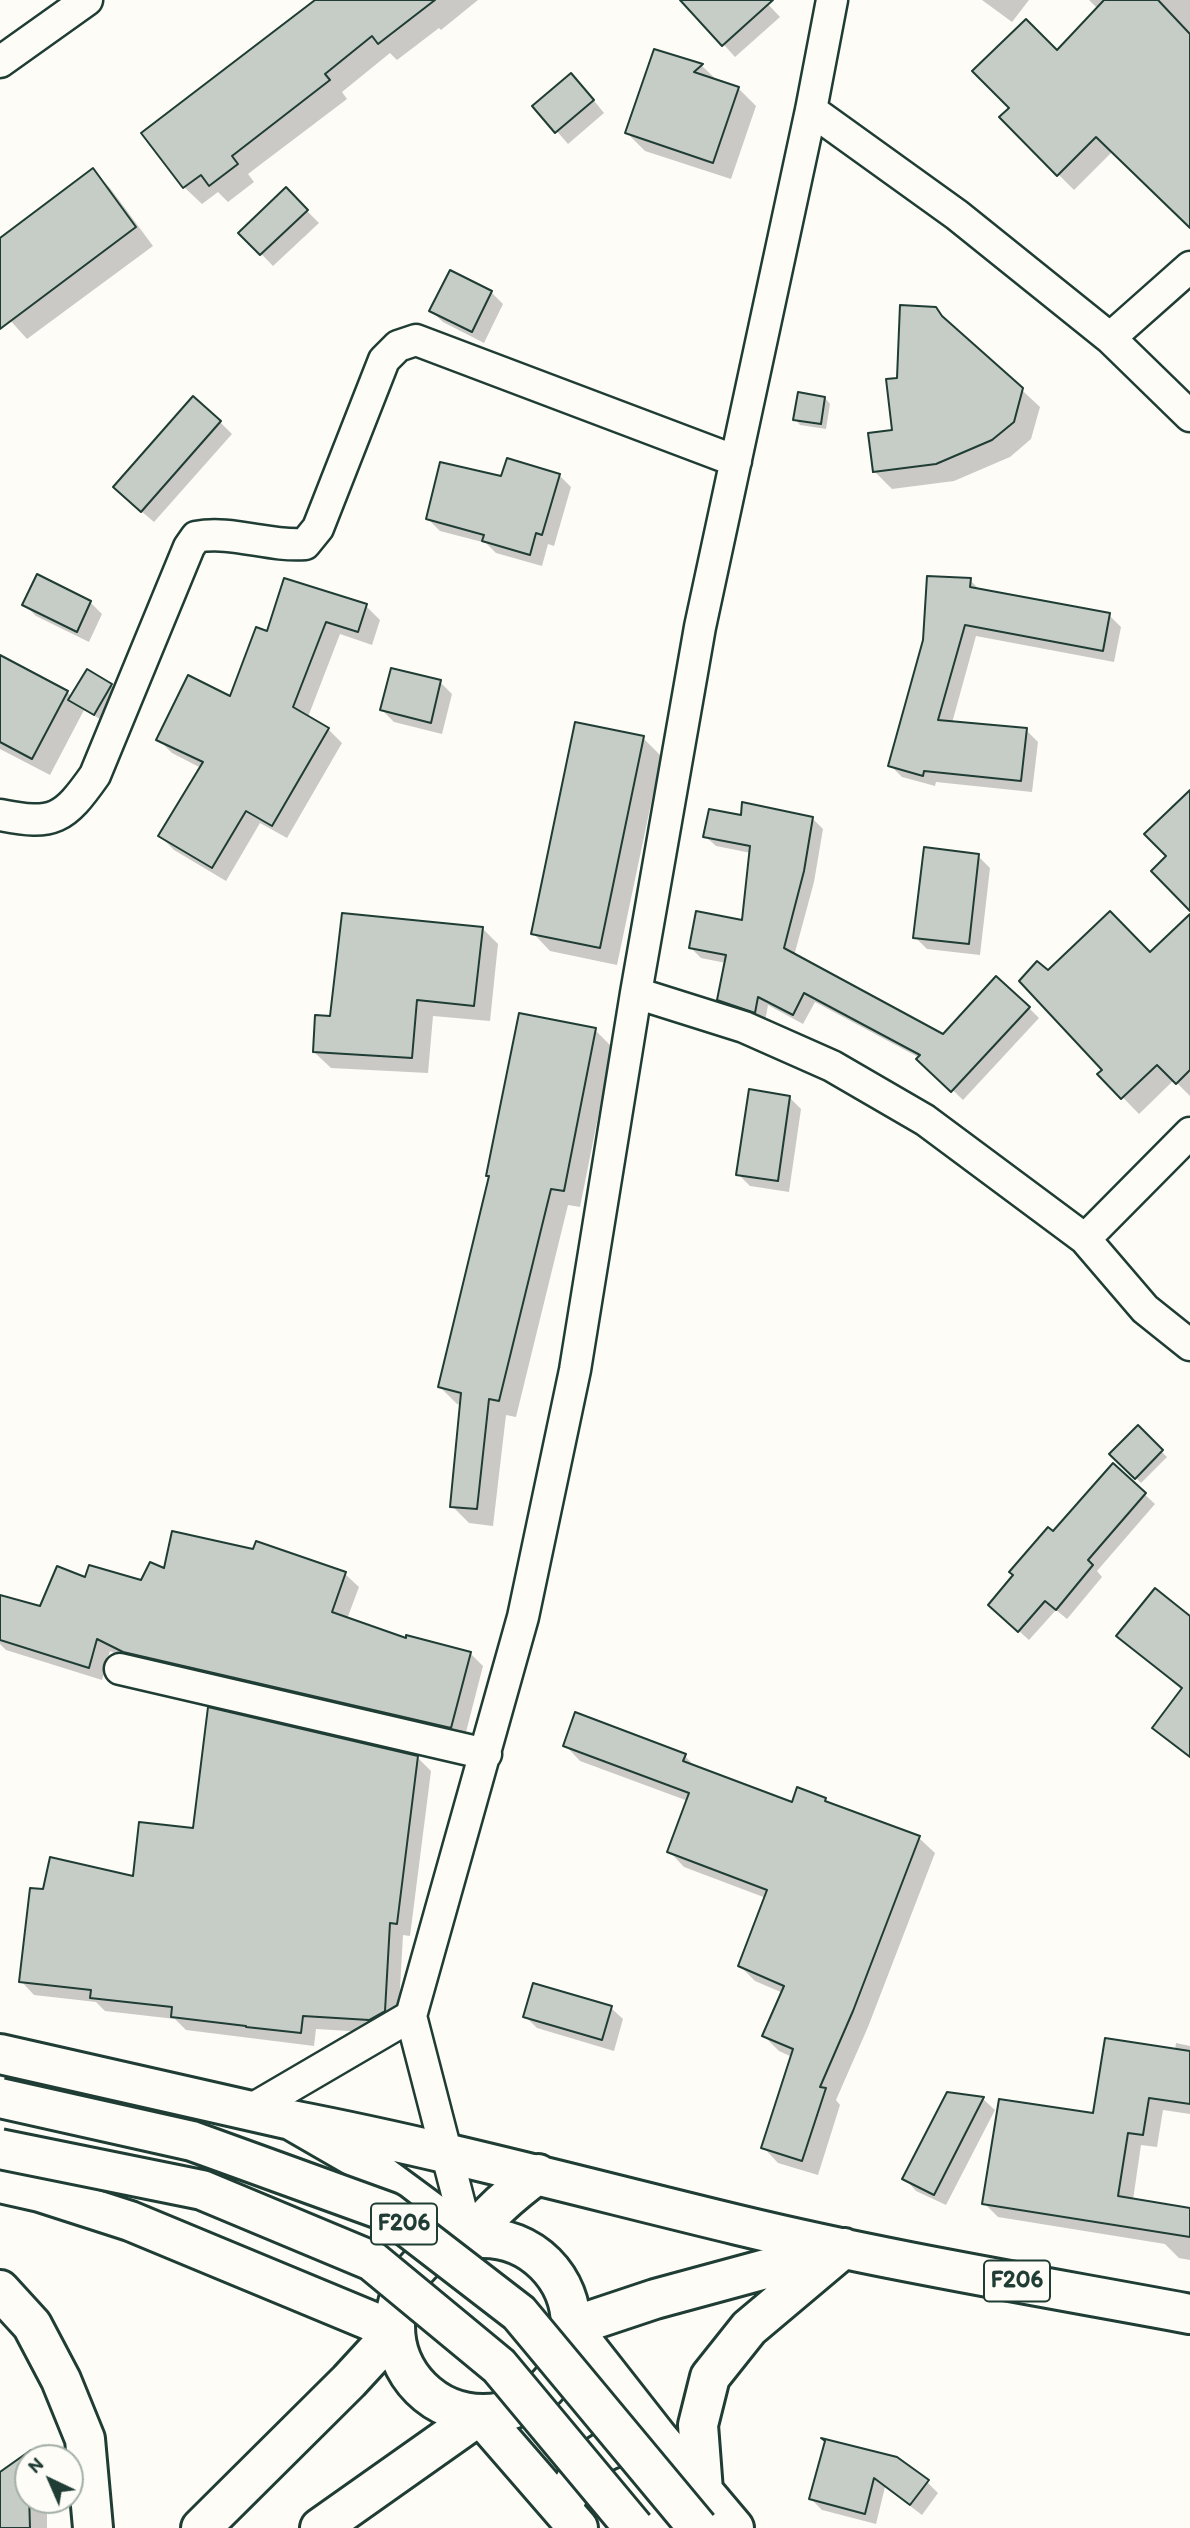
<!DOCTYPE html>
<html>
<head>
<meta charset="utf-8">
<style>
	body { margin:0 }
	#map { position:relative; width:1190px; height:2528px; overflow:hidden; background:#fdfcf7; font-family:Itim,sans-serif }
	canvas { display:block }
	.north { position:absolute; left:14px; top:2444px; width:70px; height:70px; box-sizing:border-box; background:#fdfcf7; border:2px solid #a4b0a9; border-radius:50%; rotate:316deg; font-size:19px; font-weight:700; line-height:28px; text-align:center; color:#1f3d34 }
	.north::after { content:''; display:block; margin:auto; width:24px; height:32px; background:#1f3d34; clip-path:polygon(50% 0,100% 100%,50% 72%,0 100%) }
</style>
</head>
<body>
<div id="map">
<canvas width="1190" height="2528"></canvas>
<div class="north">N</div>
</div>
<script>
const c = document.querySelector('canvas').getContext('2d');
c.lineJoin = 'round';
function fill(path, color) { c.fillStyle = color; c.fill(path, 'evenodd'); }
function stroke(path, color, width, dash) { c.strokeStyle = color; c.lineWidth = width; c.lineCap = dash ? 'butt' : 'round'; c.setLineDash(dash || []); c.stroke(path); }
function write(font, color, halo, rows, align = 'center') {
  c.font = font + ' Itim,sans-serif'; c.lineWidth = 5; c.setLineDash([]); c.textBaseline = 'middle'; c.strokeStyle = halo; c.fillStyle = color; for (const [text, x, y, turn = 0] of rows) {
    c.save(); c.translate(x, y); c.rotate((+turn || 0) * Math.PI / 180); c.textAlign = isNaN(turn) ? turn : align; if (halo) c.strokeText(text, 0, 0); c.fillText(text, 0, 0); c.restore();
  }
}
fill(new Path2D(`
	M320,0H478L441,30L439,28L397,60L390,53L342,92L347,99L248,174L254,182L228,202L218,192L202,204L184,187Z
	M693,0H764L780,17L735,57L688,5Z
	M982,0H1029L1012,22Z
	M1089,0H1190V226L1113,151L1074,190L1001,117L1098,9Z
	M655,51L702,66L719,82L738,88L756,106L731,179L645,151L627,133Z
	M583,87L604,113L568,144L535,106Z
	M93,171L110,188L153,246L27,339L0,309V240Z
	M286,190L319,223L273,266L241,233Z
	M491,292L503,304L484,343L443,322L431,311Z
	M935,309L1040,407L1031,439L1010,457L954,481L892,489L874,471L893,431L899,379Z
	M825,398L830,404L826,429L800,425L795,419Z
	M220,422L232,434L154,522L127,499Z
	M559,475L571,487L554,546L548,544L542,566L496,553L486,543L440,531L428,519L503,478Z
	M970,580L981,591L1109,615L1121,627L1114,662L976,636L952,723L1026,730L1038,742L1032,792L936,782L935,786L902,777L890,765Z
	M90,602L102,614L89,642L36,616L24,604Z
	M366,606L380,620L372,645L340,634L308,717L328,729L342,743L287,838L260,823L226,881L174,850L160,836L201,768L172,753L158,739L231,698L268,634Z
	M0,657L67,692L72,697L111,685L117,691L100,719L84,710L50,775L0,749Z
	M440,682L452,694L442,734L394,722L382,710Z
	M643,738L661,756L617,965L550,951L533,933Z
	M742,817L813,819L823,829L814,882L794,956L943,1036L1029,1008L1039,1018L963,1100L920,1058L815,1002L803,1024L768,1005L765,1022L730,1010L719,1000L726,963L701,958L690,947L744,922L751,853L716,846L705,836Z
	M978,856L990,868L980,955L927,949L915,937Z
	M1190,916V1096L1174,1080L1139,1114L1100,1074L1104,1070L1048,972L1150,954Z
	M482,928L498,944L490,1021L433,1016L428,1073L331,1068L314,1052L332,1018Z
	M595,1030L612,1047L580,1207L568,1205L516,1417L506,1415L493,1526L469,1523L452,1506L462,1405L457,1404L440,1387L491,1178L487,1175Z
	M789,1097L801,1109L789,1192L750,1186L738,1174Z
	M1138,1428L1167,1457L1141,1483L1112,1454Z
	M1114,1466L1155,1504L1097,1571L1102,1577L1067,1619L1056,1610L1029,1640L1000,1614L1053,1534Z
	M257,1543L345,1574L359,1587L347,1619L407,1640L470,1653L483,1666L464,1740L138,1664L110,1651L102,1680L6,1650L0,1644V1613L41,1608L86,1580L142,1582L165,1571L255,1551Z
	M1190,1618V1758L1154,1728L1182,1690L1131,1647Z
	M565,1745L685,1756L697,1769L793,1804L825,1800L830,1804L919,1838L935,1853L868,2027L836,2100L840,2105L818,2175L778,2163L763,2147L792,2057L779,2051L764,2036L783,1993L755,1981L740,1966L766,1898L684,1867L669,1851L688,1801L580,1761Z
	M418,1758L431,1771L410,1936L403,1935L398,2024L383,2033L316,2029L314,2046L186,2030L175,2019L105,2011L96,2002L34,1995L21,1981L44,1891L134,1878L195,1830Z
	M611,2008L623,2019L614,2051L537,2028L525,2016Z
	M1176,2043L1190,2046V2114L1163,2110L1157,2147L1141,2145L1133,2200L1190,2209V2260L1179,2258L1165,2244L998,2217L984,2203L1175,2050Z
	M983,2099L995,2110L946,2205L916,2191L905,2179Z
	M826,2441L927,2482L938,2493L922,2515L885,2487L876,2524L822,2510L811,2499Z
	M30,2453L36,2458H28V2500H47V2528H0V2474Z`), '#0003');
const building = new Path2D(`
	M315,0H435L378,44L372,36L325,74L330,80L232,156L238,164L209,186L201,175L183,188L141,133Z
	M680,0H773L722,46Z
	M1104,0H1158L1190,34V228L1096,137L1057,176L999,117L1009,108L972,71L1026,19L1057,50Z
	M654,49L703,64L694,72L739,87L713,163L625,133Z
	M571,73L594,100L555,133L532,106Z
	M93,168L136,227L0,329V238Z
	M286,187L308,210L260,255L238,233Z
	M450,270L492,291L472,332L429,311Z
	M900,305L936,307L942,316L1023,388L1014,422L992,440L936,464L873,472L868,433L892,430L886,379L897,378Z
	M798,392L825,397L821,424L793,420Z
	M193,396L221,421L141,512L113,487Z
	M507,458L560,474L542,535L536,533L530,555L482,541L484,535L426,519L440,462L501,476Z
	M37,574L91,601L77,632L22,605Z
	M927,576L971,578L970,587L1110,613L1103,651L965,625L938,720L1027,728L1021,781L924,771L923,776L888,766L923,640Z
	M284,578L367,604L358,632L326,622L293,707L329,728L272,826L246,811L212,868L158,836L203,762L156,740L188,675L230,696L256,627L267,631Z
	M0,655L68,691L32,759L0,742Z
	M391,668L441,680L431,723L380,710Z
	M87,669L112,684L94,715L68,700Z
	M575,722L644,736L600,948L531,934Z
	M1190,790V911L1151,871L1166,856L1144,834Z
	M742,802L813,817L804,871L784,948L943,1034L996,976L1030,1007L951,1092L916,1059L920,1055L804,993L793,1015L758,997L755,1013L717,1000L726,955L689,948L696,911L742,920L750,846L703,837L709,809L741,815Z
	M924,847L979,854L969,944L913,938Z
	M1110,911L1150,952L1190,914V1070L1176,1084L1157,1065L1121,1099L1097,1074L1102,1070L1019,981L1037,961L1048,970Z
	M342,913L483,927L474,1006L417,1000L412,1058L313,1052L315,1015L330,1016Z
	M519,1013L596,1028L564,1191L551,1189L499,1401L489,1399L477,1509L450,1507L461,1393L438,1387L489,1176H486Z
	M749,1089L790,1096L778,1181L736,1175Z
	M1138,1425L1163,1450L1135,1479L1109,1454Z
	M1113,1463L1146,1493L1088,1560L1093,1565L1056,1610L1045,1601L1018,1632L988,1605L1013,1575L1009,1572L1048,1527L1053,1531Z
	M172,1531L253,1549L256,1541L346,1572L332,1612L406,1638V1635L471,1652L451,1728L123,1652L97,1639L89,1668L0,1640V1595L40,1606L57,1566L85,1577L89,1565L141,1580L150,1562L164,1568Z
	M1155,1588L1190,1616V1757L1152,1728L1182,1688L1116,1636Z
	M208,1707L418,1756L397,1924L390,1923L385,2011L369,2020L303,2016L301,2033L246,2027V2026L171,2017L172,2007L90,1998L91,1990L19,1982L30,1888L43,1889L50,1857L133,1876L139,1822L193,1828Z
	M575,1712L686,1754L683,1761L792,1802L797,1787L826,1798L825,1801L920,1836L853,2011L820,2087L826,2088L802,2161L761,2148L793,2049L762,2036L784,1986L738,1966L767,1890L667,1852L689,1793L563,1746Z
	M533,1983L612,2006L602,2040L523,2017Z
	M1105,2038L1190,2051V2104L1149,2098L1143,2135L1128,2133L1118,2196L1190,2208V2237L982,2204L999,2099L1093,2113Z
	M947,2092L984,2097L934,2195L902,2179Z
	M821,2438L897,2457L929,2480L910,2505L874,2478L865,2514L809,2499L825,2441Z
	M31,2450V2458H28L30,2528H0V2472Z`);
fill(building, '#c6cdc7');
stroke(building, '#1f3d34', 2);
const minor = new Path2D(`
	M0,62L87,0
	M811,110L957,215L1110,338L1190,416
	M1110,338L1190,267
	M0,815C54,826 64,819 95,775L189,547L196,537C231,530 269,547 305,544L318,528L384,360L398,346L416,340L736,461
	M636,993L744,1027L832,1066L925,1120L1085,1239L1145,1309L1190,1345
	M1085,1239L1190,1133
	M120,1669L486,1754
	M252,2109L411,2016
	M469,2240L411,2016L523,1617L575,1370L636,993L700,627L811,110L832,0`);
const primary = new Path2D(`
	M0,2054L291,2120L362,2161L469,2240
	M291,2120C442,2149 589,2189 738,2225C887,2261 1040,2286 1190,2314
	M0,2183L40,2192L130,2221L395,2331
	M395 2326a88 88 0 1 1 176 0a88 88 0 1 1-176 0Z
	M469,2240C488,2213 512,2193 538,2174
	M0,2290L32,2325L61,2380L85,2439L93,2528
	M571,2327L655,2299L832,2251
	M571,2327L658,2438L734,2528
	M480,2415L578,2528
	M703,2491L698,2425L710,2377L749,2328L844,2248
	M567,2497C587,2452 611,2444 658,2438
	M201,2528L349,2381L395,2331
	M320,2528L480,2415`);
stroke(minor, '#1f3d34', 35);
stroke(primary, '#1f3d34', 44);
stroke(minor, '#fdfcf7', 30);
stroke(primary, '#fdfcf7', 38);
const primaryBridge = new Path2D(`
	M0,2098L192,2141L388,2212L519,2313L698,2528
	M0,2149L202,2190L372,2261L499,2366L634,2528`);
stroke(primaryBridge, '#1f3d34', 44, []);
stroke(primaryBridge, '#fdfcf7', 38);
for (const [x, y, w] of [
	[404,2224,66],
	[1017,2281,66]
]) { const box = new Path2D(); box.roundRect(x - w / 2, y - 20.5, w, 41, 5); c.fillStyle = '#fdfcf7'; c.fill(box); stroke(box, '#1f3d34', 2); }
write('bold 24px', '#1f3d34', null, [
	["F206",404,2224],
	["F206",1017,2281]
]);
</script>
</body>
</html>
